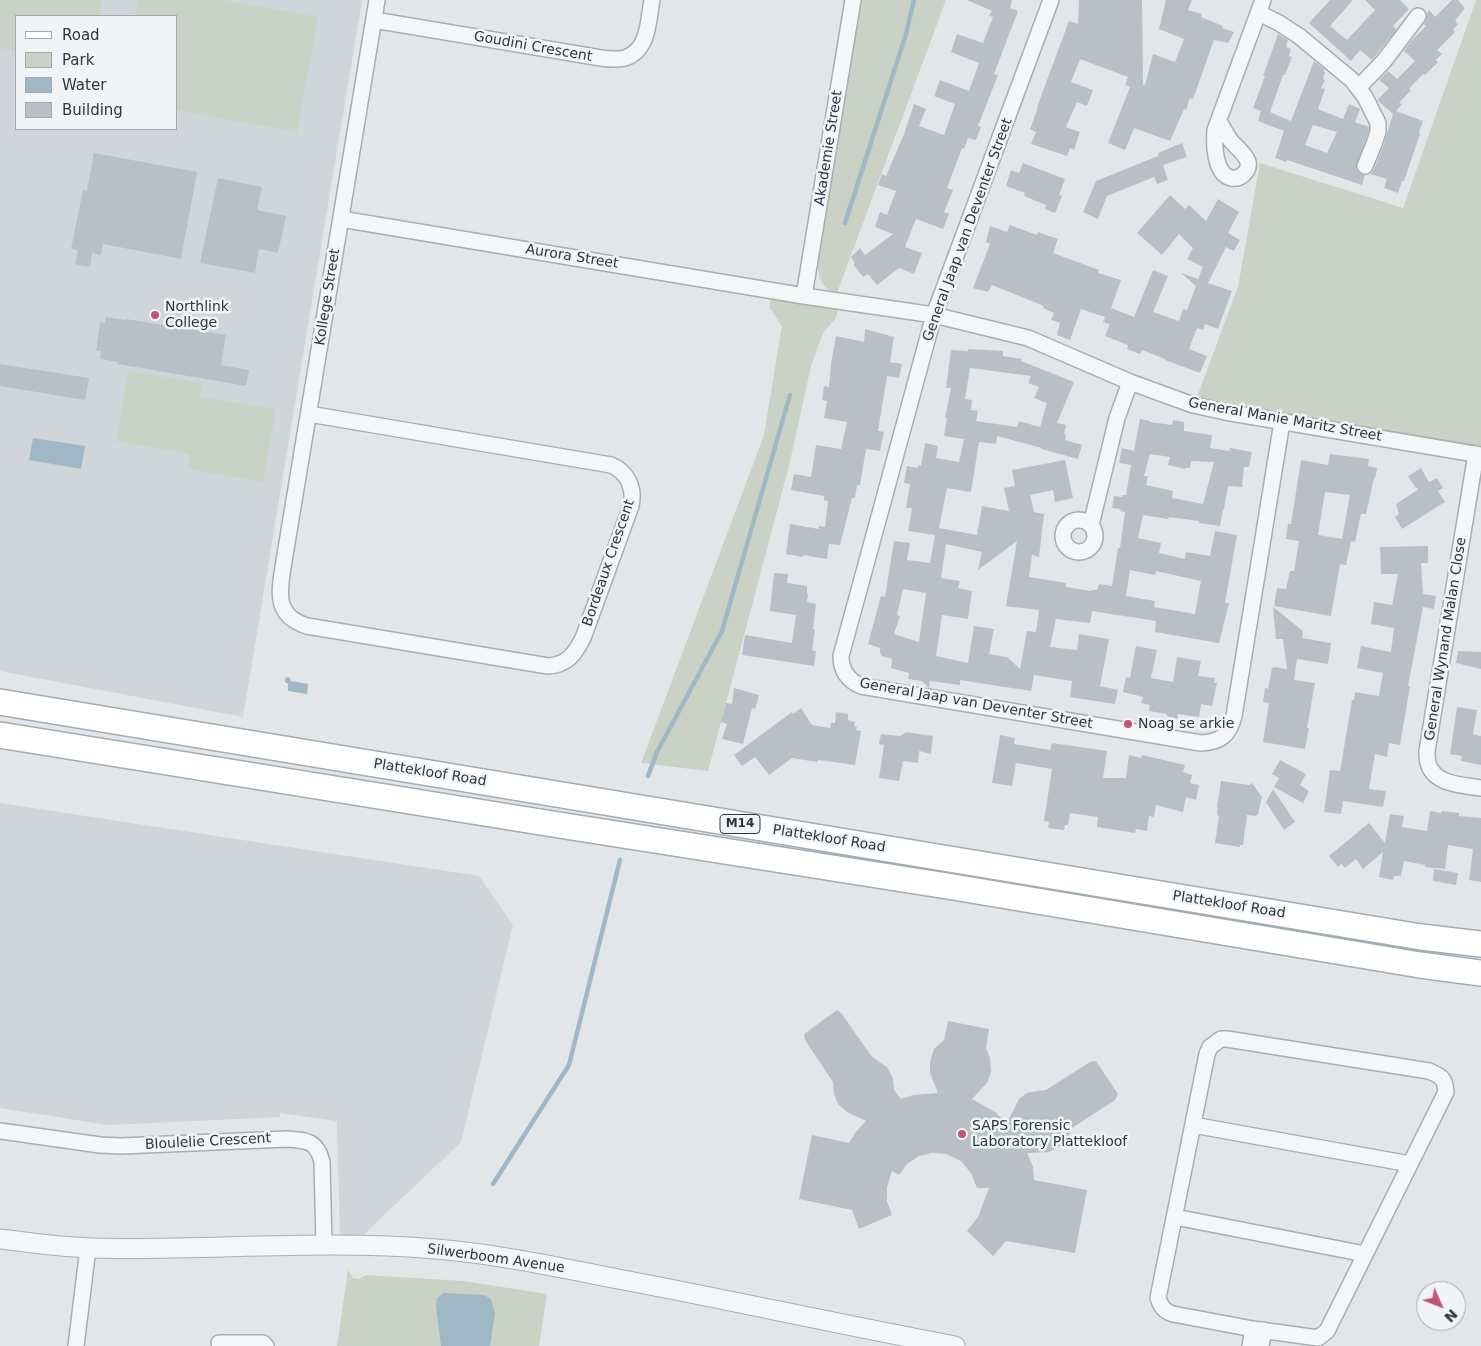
<!DOCTYPE html>
<html>
<head>
<meta charset="utf-8">
<style>
	body { margin:0 }
	#map { position:relative; width:1481px; height:1346px; overflow:hidden; background:#e2e6e9; font-family:"DejaVu Sans",sans-serif }
	canvas { display:block }
	.legend { position:absolute; left:15px; top:15px; width:162px; height:115px; box-sizing:border-box; background:#f1f4f6; border:1px solid #a2a8ad; margin:0; padding:6px 9px; list-style:none; font-size:15px; color:#2b363f }
	.legend li { display:flex; align-items:center; gap:10px; height:25px }
	.legend b { width:25px; border:1px solid #a2a8ad }
	.north { position:absolute; left:1416px; top:1281px; width:50px; height:50px; box-sizing:border-box; background:#f1f4f6; border:1px solid #a2a8ad; border-radius:50%; rotate:134deg; font-size:14px; font-weight:700; line-height:20px; text-align:center; color:#2b363f }
	.north::after { content:''; display:block; margin:auto; width:18px; height:22px; background:#c15375; clip-path:polygon(50% 0,100% 100%,50% 72%,0 100%) }
</style>
</head>
<body>
<div id="map">
<canvas width="1481" height="1346"></canvas>
<ul class="legend">
<li><b style="height:6px;background:#fff"></b>Road</li>
<li><b style="height:14px;background:#c9d2c4"></b>Park</li>
<li><b style="height:14px;background:#a0b8c5"></b>Water</li>
<li><b style="height:14px;background:#b9c0c5"></b>Building</li>
</ul>
<div class="north">N</div>
</div>
<script>
const c = document.querySelector('canvas').getContext('2d');
c.lineJoin = 'round';
function fill(path, color) { c.fillStyle = color; c.fill(path, 'evenodd'); }
function stroke(path, color, width, dash) { c.strokeStyle = color; c.lineWidth = width; c.lineCap = dash ? 'butt' : 'round'; c.setLineDash(dash || []); c.stroke(path); }
function write(font, color, halo, rows, align = 'center') {
  c.font = font + ' "DejaVu Sans",sans-serif'; c.lineWidth = 5; c.setLineDash([]); c.textBaseline = 'middle'; c.strokeStyle = halo; c.fillStyle = color; for (const [text, x, y, turn = 0] of rows) {
    c.save(); c.translate(x, y); c.rotate((+turn || 0) * Math.PI / 180); c.textAlign = isNaN(turn) ? turn : align; if (halo) c.strokeText(text, 0, 0); c.fillText(text, 0, 0); c.restore();
  }
}
fill(new Path2D(`
	M0,0H362L243,717L0,671ZM16,16H176V129H16Z
	M0,803L479,876L513,925L461,1142L359,1239L340,1238L337,1121L280,1113V1117L108,1125L0,1108Z`), '#d0d5da');
fill(new Path2D(`
	M0,0H102L99,16H16V51L0,48Z
	M138,0H223L318,17L297,132L176,110V16H135Z
	M861,0H946L837,293C824,291 817,277 818,265Z
	M1476,0H1481V446C1387,431 1290,419 1197,397L1238,287L1260,163L1403,208Z
	M771,298L838,309L836,318L823,333L811,366L789,466L708,771L641,763L764,435L782,326L769,307Z
	M128,371L202,383L200,397L276,409L263,482L188,469L190,454L116,441Z
	M348,1270L353,1278L359,1279L366,1275L463,1281L547,1294L539,1346H337Z`), '#c9d2c4');
fill(new Path2D(`
	M33,438L85,446L81,469L29,460Z
	M287,677H289L291,681L308,684L307,694L288,691V684L285,682V679Z
	M443,1293L484,1295L491,1299L495,1313L490,1346H441L436,1306L437,1299Z`), '#a0b8c5');
stroke(new Path2D(`
	M845,223L906,34L914,0
	M648,776L657,752L722,631L790,395
	M493,1184L569,1065L620,860`), '#a0b8c5', 4.5);
fill(new Path2D(`
	M967,0H1012L1010,8L1018,11L994,74L998,75L978,126L981,127L976,140L968,138L964,149L962,148L947,188L953,190L944,212L949,214L943,229L916,219L905,247L922,253L914,274L899,268L877,285L868,274L863,277L853,264L855,263L851,257L860,248L865,255L893,234L875,227L880,212L887,215L896,191L878,185L882,174L886,176L904,134L914,104L926,109L919,126L944,135L955,104L934,96L940,80L969,91L979,63L951,52L957,34L983,43L993,17L989,16L992,11Z
	M1079,0H1142L1143,85H1145L1153,54L1175,62L1184,39L1159,29L1166,0H1192L1188,10L1202,14L1201,17L1223,26L1222,28L1234,32L1228,43L1214,40L1193,99L1190,98L1186,110L1184,109L1170,141L1134,128L1125,150L1108,143L1130,87L1125,85L1128,77L1080,59L1071,82L1093,90L1087,106L1077,102L1066,127L1080,132L1074,150L1070,148L1067,156L1031,144L1036,132L1030,129L1038,107H1037L1069,21L1078,24Z
	M1330,0H1353L1330,26L1347,40L1375,10L1365,0H1400L1409,9L1393,26L1397,29L1372,60L1360,50L1351,61L1309,23Z
	M1452,0H1458L1465,8L1455,21L1458,24L1453,30L1455,32L1437,50L1442,54L1436,60L1438,62L1425,75L1423,74L1409,89L1411,90L1399,103L1402,104L1396,111L1423,121L1419,132L1420,134L1404,181H1402L1398,193L1384,188L1387,179L1370,174L1374,170L1383,147L1393,114L1377,100L1389,88L1379,80L1388,71L1397,79L1415,61L1404,51L1411,41L1426,26L1424,24L1427,18V13L1429,10L1435,17Z
	M1278,34L1288,40L1286,47L1291,49L1289,56L1292,57L1285,75H1283L1270,112L1291,121L1314,61L1315,62L1324,69L1323,71L1325,72L1323,79L1325,80L1321,88L1325,89L1318,109L1343,119L1349,104L1360,109L1355,122L1369,127V130L1356,167L1358,172L1365,175L1362,185L1287,160L1286,162L1275,158L1284,131L1258,121L1261,111L1253,108L1265,76H1263ZM1313,125L1337,132L1327,153L1305,145Z
	M1182,143L1187,157L1163,165L1168,180L1157,184L1154,177L1107,196L1098,219L1083,212L1096,181L1158,156V153Z
	M94,153L197,172L181,259L103,244L101,255L92,253L90,267L75,264L78,250L71,249L83,190L87,191Z
	M1023,163L1065,179L1059,195L1062,196L1055,213L1045,209L1046,205L1024,196L1025,193L1006,186L1011,170L1019,173Z
	M218,178L262,187L257,210L286,216L278,253L259,249L255,273L200,263Z
	M1170,195L1185,209L1189,205L1206,221L1218,199L1239,212L1228,233L1240,240L1234,251L1226,247L1208,283L1232,291L1218,329L1205,324L1203,330L1197,328L1189,349L1207,356L1200,373L1165,360V359L1142,350L1140,354L1127,349L1128,345L1105,336L1110,324L1103,322L1105,317L1081,309L1070,340L1057,335L1060,323L1051,320L1054,313L1043,308L1044,306L992,285L988,292L973,288L990,244L986,242L990,226L1007,232L1010,225L1037,235L1038,232L1058,239L1053,253L1099,270L1098,273L1121,280L1111,308L1134,317L1153,270L1168,276L1153,312L1179,321L1183,309L1187,310L1196,286L1181,273L1198,279L1203,267L1187,259L1193,248L1179,234L1162,255L1137,233Z
	M106,317L125,320L126,319L226,335L221,365L249,370L246,386L118,364V362L100,359L101,351H96L100,322L105,323Z
	M865,329L894,337L890,362L902,364L899,378L887,376L878,431L884,432L880,451L866,449L860,485H857L855,498H852L840,545L829,544L827,559L803,555V557L786,554L790,524L819,529V526L825,527L828,501L824,500V496L791,490L794,474L811,477L816,445L841,449L847,422L824,418L827,401L822,400L824,386L829,387L831,364L836,336L864,342Z
	M968,349L1003,351V356L1022,359L1021,361L1074,382L1057,423L1066,425L1064,434L1066,435L1065,440L1082,445L1078,459L1041,449L1042,448L997,436L996,444L979,442L971,492L947,488L939,528L977,535L982,506L1009,511L1004,488L1015,486L1012,470L1065,460L1073,498L1055,502L1053,490L1030,495L1034,512L1044,514L1039,557L1032,555L1029,577L1066,583V587L1091,591V590H1097L1099,584L1112,586L1118,548H1120L1125,512L1120,511L1121,509L1112,508L1114,496L1122,497L1123,495H1126L1131,465L1119,463L1122,448L1134,451L1140,419L1150,421V422L1172,425L1173,420L1184,422V431L1212,435L1210,448L1229,451L1230,448L1252,452L1249,467H1244L1242,487L1228,486L1224,509H1223L1220,526L1199,523V521L1169,517L1168,519L1143,515L1138,538L1161,543L1159,553L1185,559L1186,552L1210,556L1215,531L1237,535L1225,603H1229L1219,643L1155,632L1156,621L1092,611L1090,623L1056,619L1050,647L1077,650L1079,634L1109,639L1100,686L1118,690L1115,704L1070,697L1072,681L1034,675L1031,691L960,680V685L930,681L929,688L922,681L908,679L909,673L891,668L892,659L882,656L880,653V648L868,644L881,596L885,597L894,541L910,543L907,560L930,563L935,535L908,531L912,508H906L910,484L904,483L907,466L918,468V465L921,466L925,443L938,446L936,458L959,462L964,439L944,436L947,418H945L951,388H946L951,350L968,351ZM970,368L1031,376L1028,383L1039,387L1034,398L1047,403L1040,427L1019,421L1017,427L976,421L978,411L971,410L972,400L965,399ZM1150,454L1170,457L1168,465L1185,469L1186,468H1190L1191,461L1214,462L1203,504L1172,498L1173,491L1146,485L1148,476H1144ZM1017,541L1006,606L1039,610L1036,632L1027,631L1020,669L1007,657L989,654L994,629L974,626L968,663L936,656L942,615L968,619L972,591L958,588L960,581L941,578L946,544L982,552L978,570ZM1130,570L1155,575L1156,571L1201,581L1195,614L1154,607L1155,601L1126,596ZM903,589L926,593L919,642L894,634L900,616L897,615Z
	M0,364L89,378L85,400L0,386Z
	M1330,454L1369,459L1368,466L1377,468L1375,478H1374L1366,514H1361L1355,542L1351,541L1346,565L1340,564L1331,616L1274,606L1277,588L1286,589L1290,571H1294L1299,541L1286,539L1288,524H1291L1301,460L1328,465ZM1325,492L1350,495L1342,539L1318,535Z
	M1421,468L1429,482L1437,478L1443,488L1438,491L1445,502L1402,529L1395,517L1399,514L1396,504L1419,489L1416,488L1408,476Z
	M1428,546V563H1421L1423,594L1436,596L1434,609L1423,607L1408,686H1410L1407,704L1400,745L1389,743L1387,757L1375,754L1369,789L1386,791L1383,807L1343,801L1341,814L1324,812L1330,770L1340,771L1352,700H1354L1355,692L1379,696L1383,673L1357,668L1361,646L1391,652L1394,628L1371,624L1374,602L1392,605L1398,574H1381L1380,547Z
	M774,573L788,574L787,583L807,586V594H808L807,602L816,604L813,629H815L812,650L816,651L814,666L742,655L745,635L792,643L796,615L770,611Z
	M1273,607L1303,631L1302,638L1331,643L1328,664L1297,659L1294,680L1315,683L1307,728H1309L1305,749L1263,742L1269,703L1263,702L1265,688L1268,689L1272,668H1274V667L1287,669L1283,639H1276Z
	M1136,646L1157,650L1151,678L1173,682L1177,657L1201,661L1198,676L1215,678L1214,683H1217L1212,706L1201,704L1199,717L1178,714L1177,719L1167,716V714L1149,711L1150,705L1141,703L1143,697L1123,692L1126,677L1130,678Z
	M1458,651L1481,652V669L1456,663Z
	M734,688L759,695L755,709L752,708L743,744L722,739L727,724L721,722L726,703L732,704Z
	M1457,707L1477,710L1473,734L1481,736V765L1461,761L1462,756L1450,754Z
	M801,708L812,725L830,728L831,723H835L836,712L848,714V720L855,722L854,726L857,727L856,730L861,731L855,765L818,760L817,762L792,758L769,775L755,757L742,766L734,755L792,712L793,714Z
	M906,732L933,736L931,754L919,751L918,763L903,761L899,781L879,778L884,745L879,744L881,734L900,736Z
	M1000,735L1015,738L1014,744L1050,750L1052,743L1107,751L1103,778H1126L1129,755L1141,758L1142,755L1185,765L1183,772L1192,775L1190,783L1199,785L1196,800L1186,797L1183,812L1156,805L1154,817L1149,816L1147,831L1136,829L1135,833L1097,827L1098,817L1070,813L1068,825H1065L1064,830L1048,828L1049,822L1044,821L1052,769L1016,763L1012,786L992,783Z
	M1280,760L1306,774L1300,785L1309,791L1303,803L1274,787L1279,778L1272,774Z
	M1221,781L1249,785L1252,783L1262,797L1258,814L1256,816L1247,815L1243,845H1240V847L1215,843L1219,817L1217,814L1218,807H1217Z
	M1273,789L1295,822L1284,830L1266,802Z
	M1430,811L1441,813L1442,811L1459,813V816L1481,818V882L1469,880L1473,849L1448,845L1445,869L1425,867V865L1404,861L1401,876H1394L1393,880L1379,877L1383,852L1363,869L1356,859L1345,868L1341,864L1338,867L1329,856L1369,823L1385,843L1390,814L1404,816L1402,827L1427,831Z
	M1434,869L1458,873L1456,885L1433,881Z
	M837,1010L842,1014L872,1057L887,1067L893,1078L894,1090L901,1099L913,1095L938,1093L930,1073V1062L934,1049L944,1040L948,1021L989,1029L986,1048L990,1058L991,1072L987,1083L972,1099L995,1112L1007,1123L1019,1099L1027,1093L1037,1091L1046,1090L1090,1062L1096,1061L1118,1094L1115,1100L1072,1128L1068,1138L1059,1147L1049,1152L1027,1153L1033,1167L1034,1180L1087,1190L1075,1253L1006,1241L993,1256L967,1231L978,1217L989,1188H977L971,1173L961,1161L946,1154L932,1153L919,1156L907,1164L899,1175L892,1171L887,1187V1201L892,1215L859,1229L852,1210L799,1199L812,1135L849,1143L855,1133L866,1121L847,1112L838,1104L834,1094L833,1082L805,1040L804,1034Z`), '#b9c0c5');
const minor = new Path2D(`
	M1051,0L934,315L841,656C841,670 847,680 861,686L1201,743C1221,742 1229,735 1234,716L1282,422
	M1259,13L1279,23L1299,36L1352,80L1365,97L1378,123V132L1374,144L1365,166
	M374,20L601,58C608,59 617,60 625,58C649,50 648,21 652,0
	M1358,88L1384,61L1418,16
	M1219,121C1223,128 1226,134 1231,141C1236,147 1246,154 1248,162C1250,171 1240,180 1231,178C1214,174 1214,143 1215,130L1263,0
	M341,219L804,296L934,315L1028,338L1130,382L1193,405L1225,412L1481,455
	M804,296L853,0
	M309,414L611,465C628,472 635,489 631,506L583,638C575,654 567,665 548,666L307,626C272,615 280,589 284,561L377,0
	M1476,454L1427,751C1427,755 1427,759 1428,763C1434,785 1463,785 1481,788
	M1063 536a16 16 0 1 1 32 0a16 16 0 1 1-32 0Z
	M1091,525L1117,418L1130,382
	M1221,1039H1227L1429,1071C1441,1076 1445,1078 1446,1092L1327,1331L1318,1338L1253,1329L1173,1314C1164,1311 1161,1307 1158,1298L1207,1054L1210,1047Z
	M1193,1125L1410,1164
	M0,1131L100,1145L121,1146L287,1139C307,1140 317,1141 322,1162L324,1245
	M1175,1217L1365,1254
	M219,1343H263L266,1346
	M76,1346L88,1248
	M1250,1346L1253,1329
	M1261,1346L1264,1330`);
const tertiary = new Path2D(`
	M0,1239C30,1243 61,1247 92,1248C206,1251 321,1239 436,1249C497,1254 557,1267 618,1279C730,1300 842,1325 955,1346`);
const primary = new Path2D(`
	M0,702L1421,937L1481,944
	M0,735L559,825L947,886L1420,965L1481,973`);
stroke(minor, '#a7aeb3', 18);
stroke(tertiary, '#a7aeb3', 21);
stroke(primary, '#a2acb3', 28);
stroke(minor, '#f4f6f7', 15);
stroke(tertiary, '#f4f6f7', 19);
stroke(primary, '#fff', 25);
for (const [x, y, r, color] of [
	[155,315,5,"#c15375"],
	[1128,724,5,"#c15375"],
	[962,1134,5,"#c15375"]
]) { const dot = new Path2D(); dot.arc(x, y, r, 0, 2 * Math.PI); c.fillStyle = color; c.fill(dot); stroke(dot, '#f1f4f6', 2); }
for (const [x, y, w] of [
	[740,824,40]
]) { const box = new Path2D(); box.roundRect(x - w / 2, y - 9.5, w, 19, 4); c.fillStyle = '#f1f4f6'; c.fill(box); stroke(box, '#2b363f', 1); }
write('bold 12px', '#2b363f', null, [
	["M14",740,824]
]);
write('14px', '#2b363f', '#f1f4f6', [
	["Goudini Crescent",533,47,10],
	["Akademie Street",829,148,-81],
	["General Jaap van Deventer Street",968,230,-70],
	["Aurora Street",572,257,9],
	["Kollege Street",328,297,-81],
	["General Manie Maritz Street",1285,420,10],
	["Bordeaux Crescent",609,563,-71],
	["General Wynand Malan Close",1446,639,-81],
	["General Jaap van Deventer Street",976,704,10],
	["Plattekloof Road",430,773,9],
	["Plattekloof Road",829,839,9],
	["Plattekloof Road",1229,905,9],
	["Bloulelie Crescent",208,1142,-3],
	["Silwerboom Avenue",496,1259,8]
]);
write('14px', '#2b363f', '#f1f4f6', [
	["Northlink",165,307],
	["College",165,323],
	["Noag se arkie",1138,724],
	["SAPS Forensic",972,1126],
	["Laboratory Plattekloof",972,1142]
], 'left');
</script>
</body>
</html>
